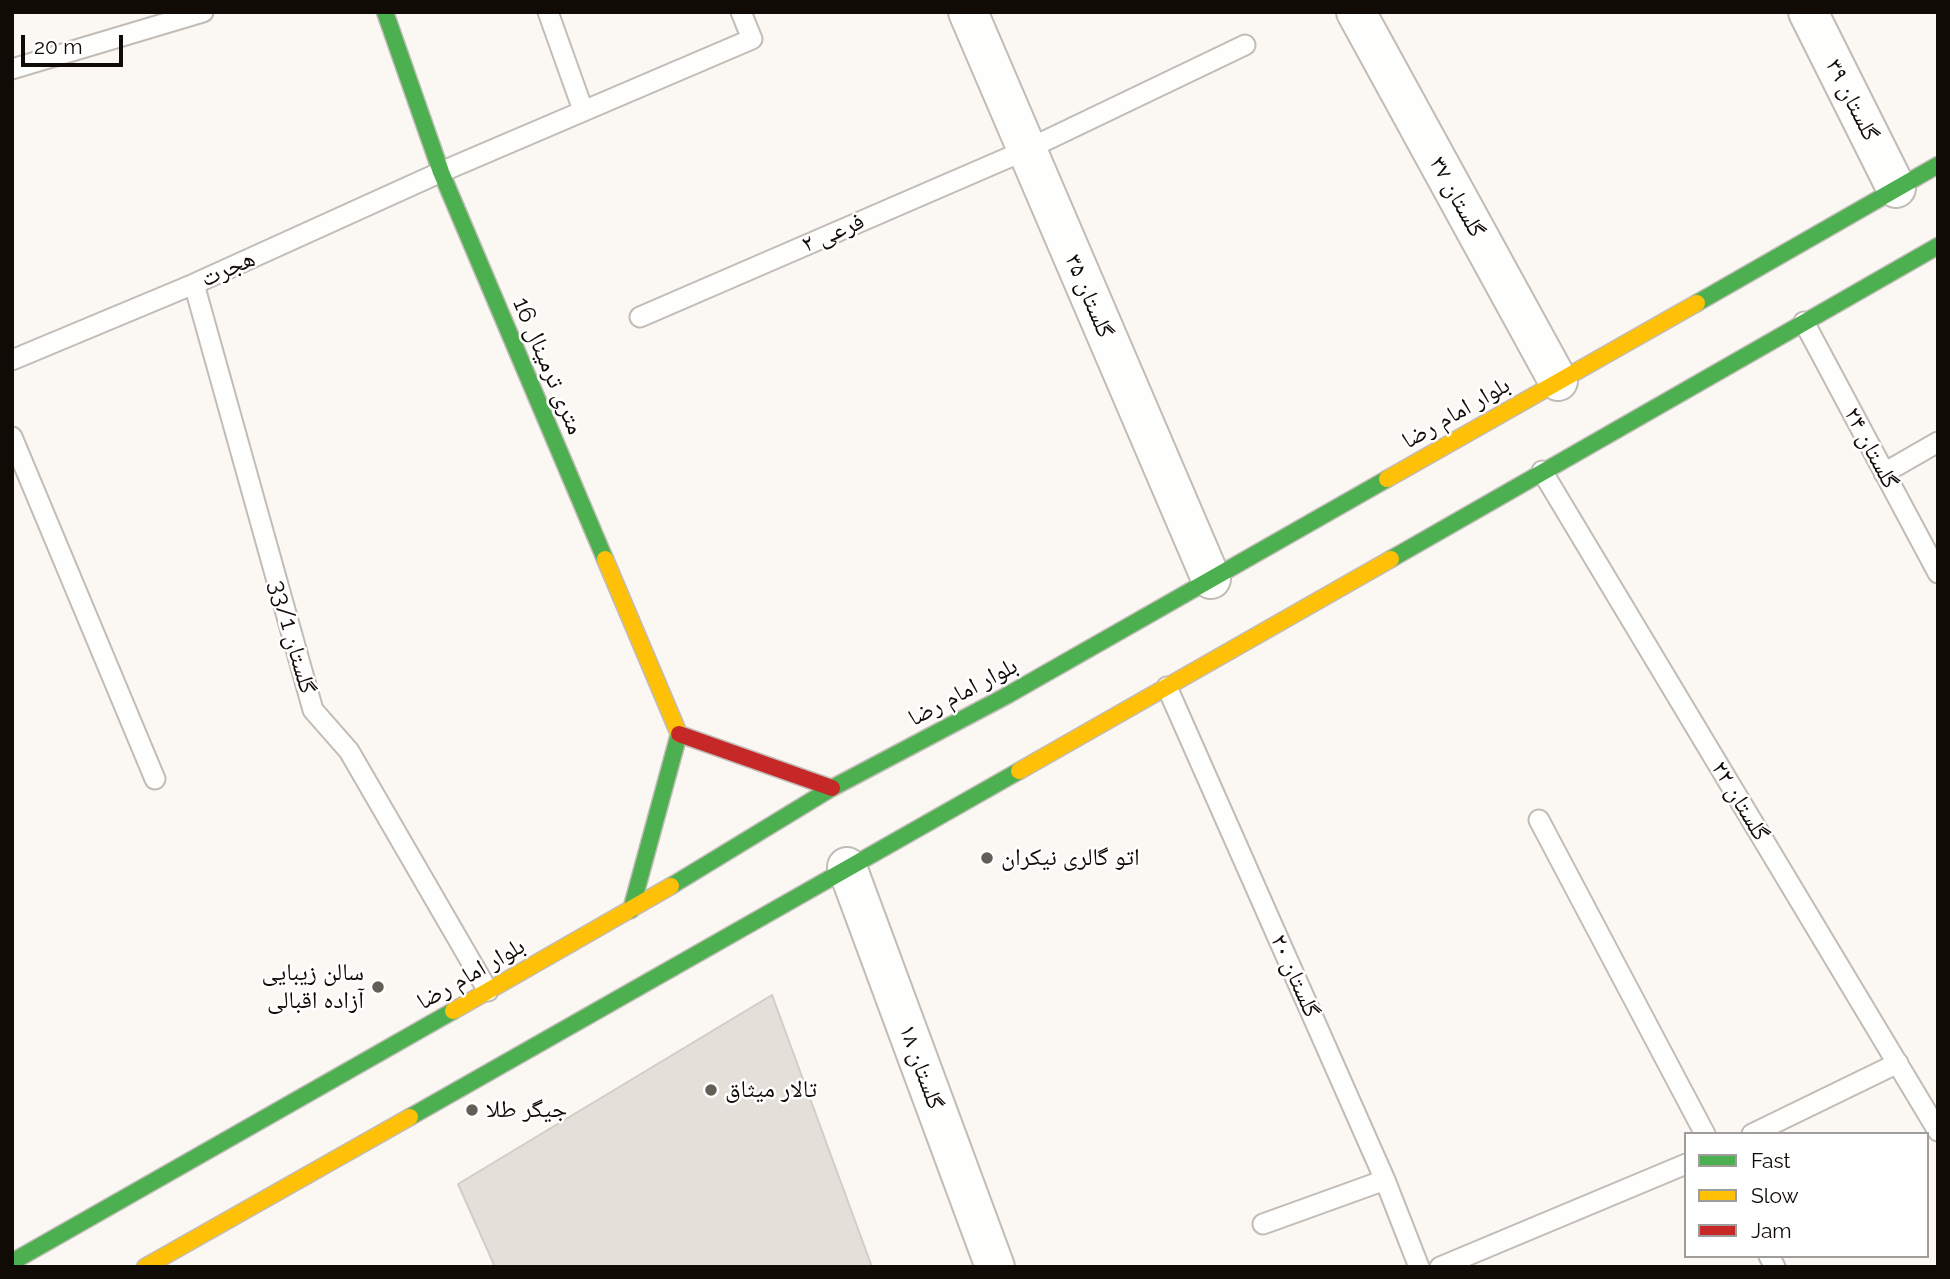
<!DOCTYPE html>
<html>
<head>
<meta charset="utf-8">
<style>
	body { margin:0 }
	#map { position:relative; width:1950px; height:1279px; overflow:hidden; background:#fbf7f2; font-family:Raleway,sans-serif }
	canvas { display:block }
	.frame { position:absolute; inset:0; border:14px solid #100b04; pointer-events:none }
	.legend { position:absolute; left:1684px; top:1132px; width:245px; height:126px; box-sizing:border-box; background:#fff; border:2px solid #9f9d9b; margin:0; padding:9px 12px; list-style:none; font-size:21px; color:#100b04 }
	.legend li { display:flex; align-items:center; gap:14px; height:35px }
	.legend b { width:35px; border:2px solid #9f9d9b }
	.scale { position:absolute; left:21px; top:35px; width:102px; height:32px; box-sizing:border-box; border:4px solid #100b04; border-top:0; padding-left:9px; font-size:21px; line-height:24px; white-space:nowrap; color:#100b04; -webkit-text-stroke:5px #fff; paint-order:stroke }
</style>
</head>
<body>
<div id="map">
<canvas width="1950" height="1279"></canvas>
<div class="frame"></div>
<ul class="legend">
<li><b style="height:9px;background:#4caf50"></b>Fast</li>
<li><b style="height:9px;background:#ffc107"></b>Slow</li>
<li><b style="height:9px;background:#c62828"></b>Jam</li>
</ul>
<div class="scale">20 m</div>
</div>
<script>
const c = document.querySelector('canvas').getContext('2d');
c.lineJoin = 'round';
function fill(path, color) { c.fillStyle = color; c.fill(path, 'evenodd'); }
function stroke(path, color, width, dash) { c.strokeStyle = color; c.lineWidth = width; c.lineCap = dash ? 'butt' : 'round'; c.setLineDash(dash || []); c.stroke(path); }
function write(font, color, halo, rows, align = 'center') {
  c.font = font + ' Raleway,"Noto Naskh Arabic",sans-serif'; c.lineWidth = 5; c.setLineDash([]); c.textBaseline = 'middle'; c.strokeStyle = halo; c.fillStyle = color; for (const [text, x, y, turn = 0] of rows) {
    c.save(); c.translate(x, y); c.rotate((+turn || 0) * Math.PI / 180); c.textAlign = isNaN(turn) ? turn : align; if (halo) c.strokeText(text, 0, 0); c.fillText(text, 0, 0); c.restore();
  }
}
const building = new Path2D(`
	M772,995L872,1267H495L458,1184Z`);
fill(building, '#e4dfd8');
stroke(building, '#d2cdc7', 2);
const lane = new Path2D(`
	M548,12L583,110
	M12,69L203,12
	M194,284L313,710L349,751L488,991
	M640,317L1026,150L1245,45
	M1804,322L1938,573
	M12,360L194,284L441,172L752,39L741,12
	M12,437L155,779
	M1542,471L1938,1131
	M1884,473L1938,442
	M1167,687L1385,1180L1419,1267
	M1539,820L1705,1134
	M1752,1134L1898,1063
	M1263,1224L1385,1180
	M1769,1256L1775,1267
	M1440,1267L1686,1164`);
const street = new Path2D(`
	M968,12L1211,579
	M1356,12L1558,381
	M1808,12L1896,188
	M847,867L995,1267`);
const fast = new Path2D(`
	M385,12L441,172L605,559
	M1697,303L1938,165
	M1391,559L1938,246
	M671,886L832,788L1006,696L1387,479
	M631,910L679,734
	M410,1117L1019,771
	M12,1262L453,1011`);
const slow = new Path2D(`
	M1387,479L1697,303
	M605,559L679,734
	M1019,771L1391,559
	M453,1011L671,886
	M145,1267L410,1117`);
const jam = new Path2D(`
	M679,734L832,788`);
stroke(lane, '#c1bcb6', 23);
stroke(street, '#c1bcb6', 42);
stroke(fast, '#c1bcb6', 19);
stroke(slow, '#c1bcb6', 19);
stroke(jam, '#c1bcb6', 19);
stroke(lane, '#fefefd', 19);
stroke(street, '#fefefd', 38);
stroke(fast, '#4caf50', 16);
stroke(slow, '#ffc107', 16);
stroke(jam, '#c62828', 16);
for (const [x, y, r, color] of [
	[987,858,7,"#625e57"],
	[378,987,7,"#625e57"],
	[711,1090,7,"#625e57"],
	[472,1110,7,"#625e57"]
]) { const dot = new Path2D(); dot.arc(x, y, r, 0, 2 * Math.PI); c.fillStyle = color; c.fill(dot); stroke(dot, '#fff', 2.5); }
write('24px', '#100b04', '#fff', [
	["گلستان ۳۹",1852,100,63],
	["گلستان ۳۷",1457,197,61],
	["فرعی ۲",833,233,-23],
	["هجرت",228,269,-24],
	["گلستان ۳۵",1089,296,67],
	["16 متری ترمینال",548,366,67],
	["بلوار امام رضا",1456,413,-30],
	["گلستان ۲۴",1871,448,62],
	["گلستان 33/1",292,637,74],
	["بلوار امام رضا",963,692,-28],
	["گلستان ۲۲",1740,801,59],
	["بلوار امام رضا",471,974,-30],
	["گلستان ۲۰",1295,976,66],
	["گلستان ۱۸",921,1067,70]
]);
write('24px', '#100b04', '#fff', [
	["اتو گالری نیکران",1001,858],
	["سالن زیبایی",364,973,"right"],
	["آزاده اقبالی",364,1001,"right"],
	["تالار میثاق",725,1090],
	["جیگر طلا",486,1110]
], 'left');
</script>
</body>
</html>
